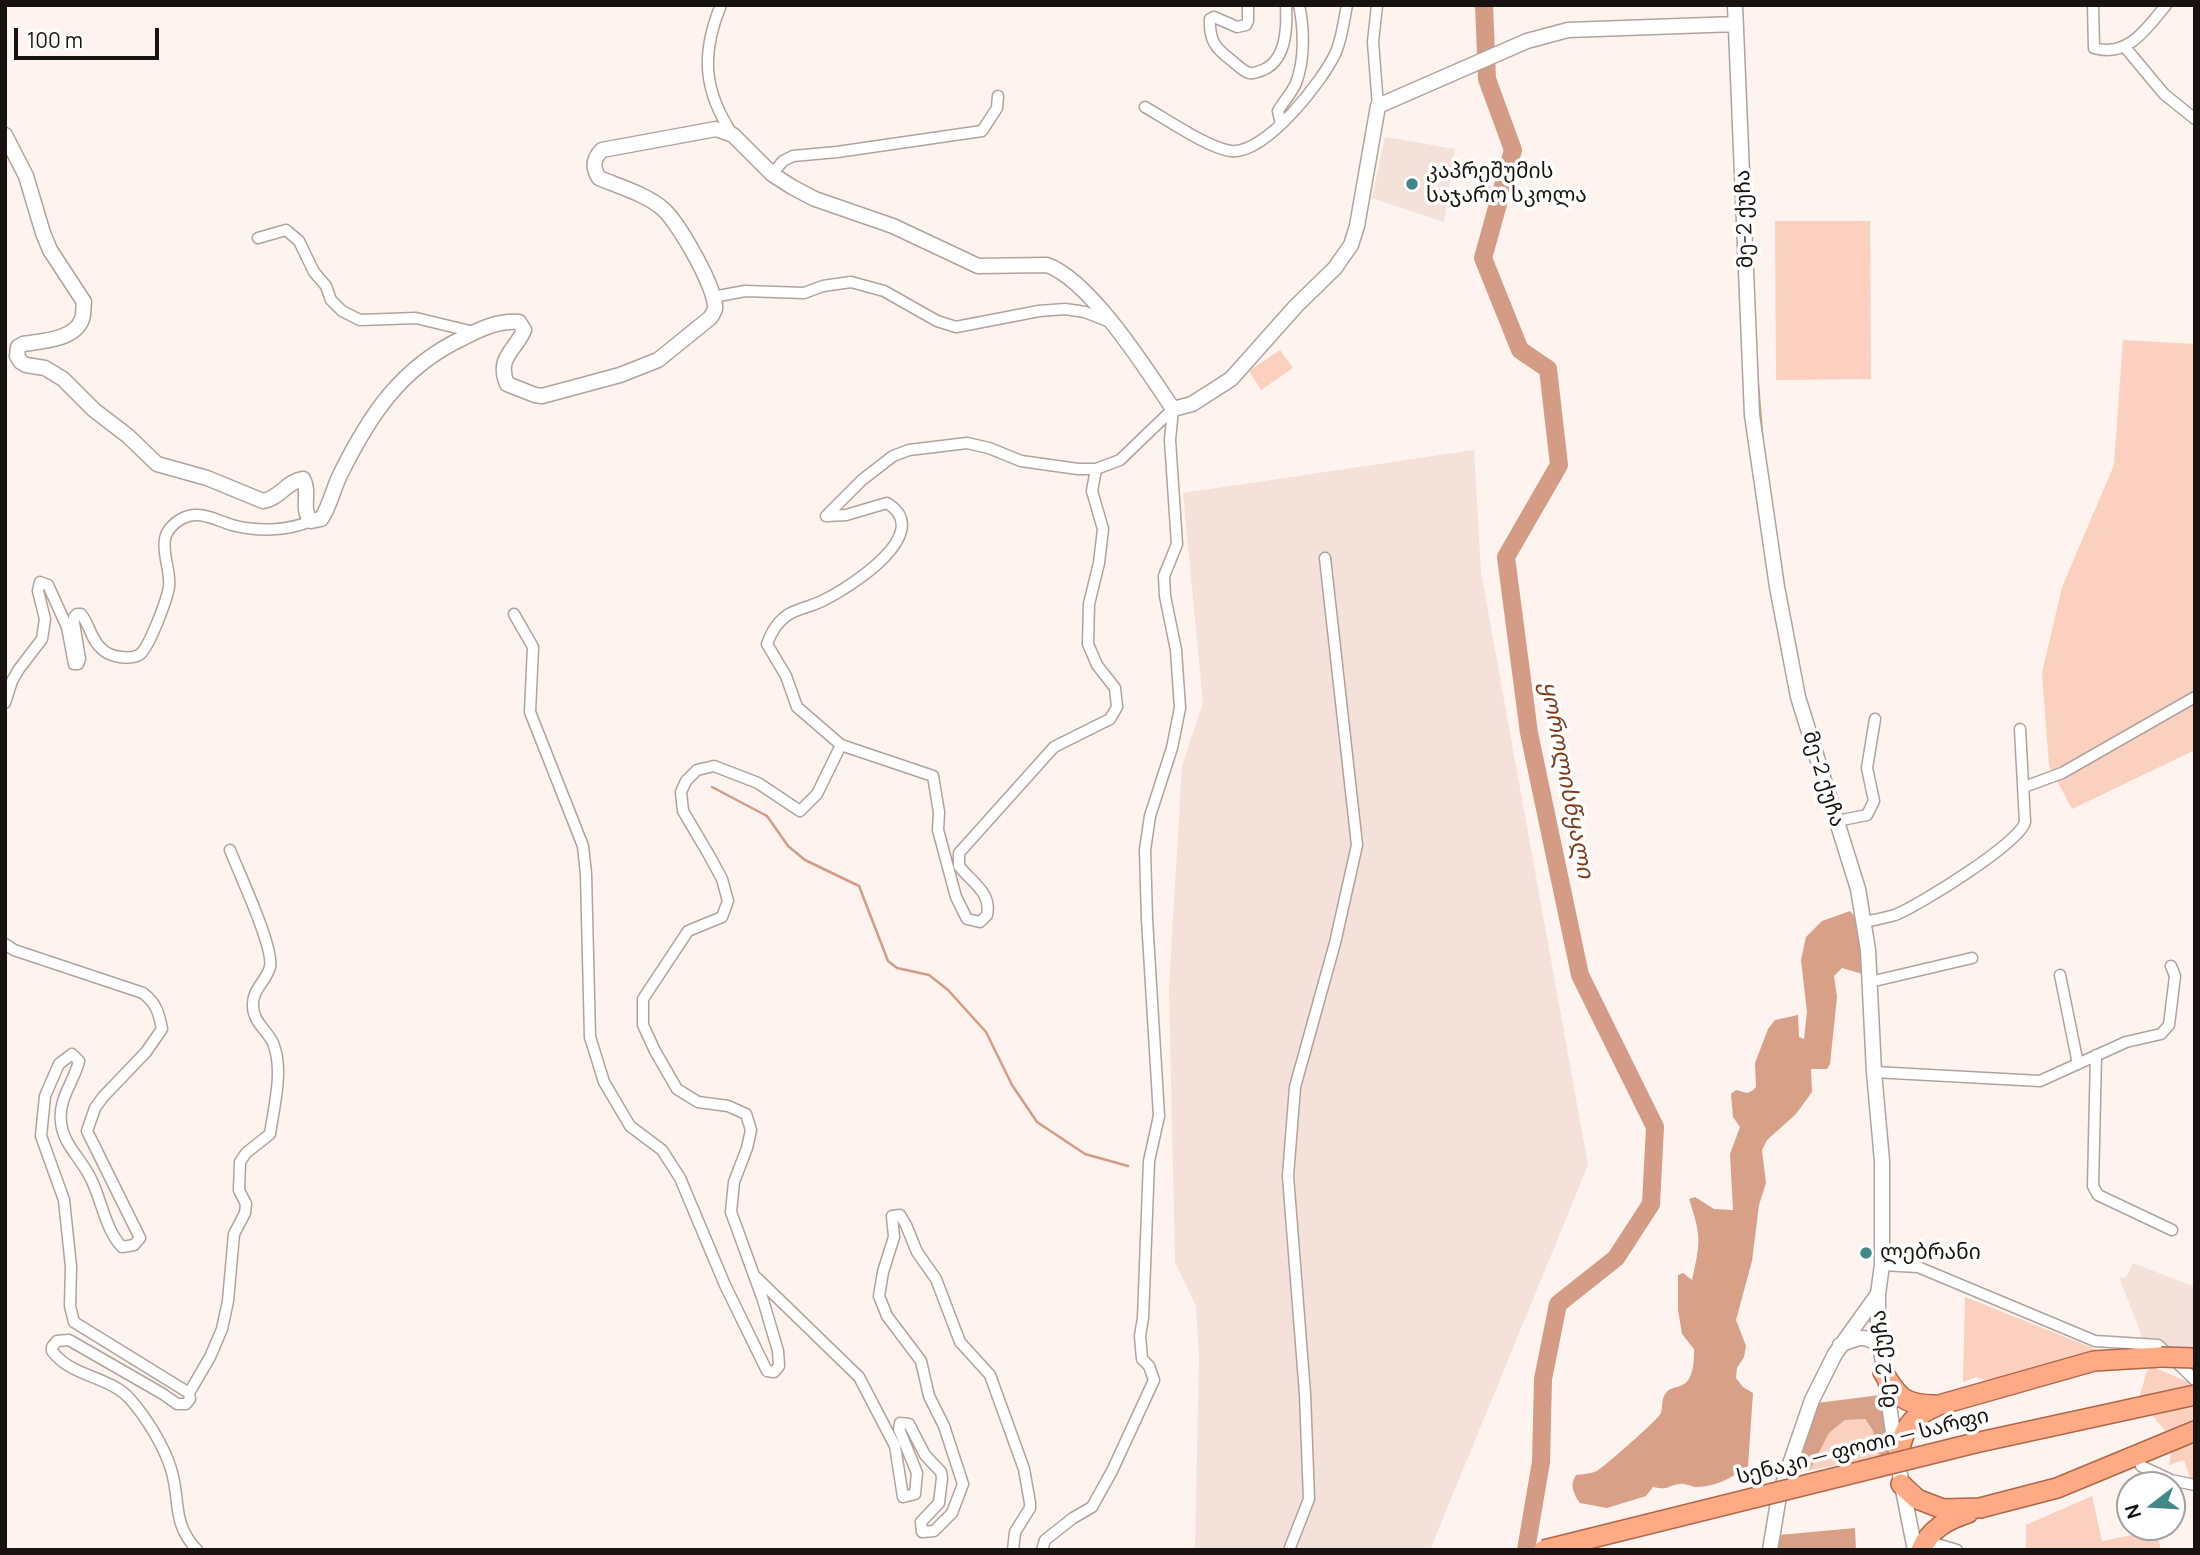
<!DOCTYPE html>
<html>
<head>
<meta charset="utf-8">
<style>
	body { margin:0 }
	#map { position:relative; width:2200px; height:1555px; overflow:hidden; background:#fef3ee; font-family:Manrope,sans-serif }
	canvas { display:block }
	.frame { position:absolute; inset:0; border:7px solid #181311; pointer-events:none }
	.north { position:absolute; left:2116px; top:1471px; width:70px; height:70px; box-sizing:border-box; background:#fff; border:2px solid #a3a1a0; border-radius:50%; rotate:253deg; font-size:19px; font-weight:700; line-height:28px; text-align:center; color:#181311 }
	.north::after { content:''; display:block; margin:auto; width:24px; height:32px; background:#418988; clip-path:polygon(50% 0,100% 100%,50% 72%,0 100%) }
	.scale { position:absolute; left:14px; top:28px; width:145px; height:32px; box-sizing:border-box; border:4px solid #181311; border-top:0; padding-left:9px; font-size:21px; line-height:24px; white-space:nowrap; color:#181311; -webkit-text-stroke:5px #fff; paint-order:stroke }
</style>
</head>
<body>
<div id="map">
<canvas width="2200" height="1555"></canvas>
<div class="frame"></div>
<div class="north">N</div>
<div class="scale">100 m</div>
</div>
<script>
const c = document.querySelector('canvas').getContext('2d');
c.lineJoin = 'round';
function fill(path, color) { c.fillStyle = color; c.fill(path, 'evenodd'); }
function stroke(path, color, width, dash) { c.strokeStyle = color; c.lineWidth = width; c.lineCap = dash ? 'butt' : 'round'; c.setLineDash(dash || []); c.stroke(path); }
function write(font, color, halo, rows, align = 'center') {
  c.font = font + ' Manrope,"Noto Sans Georgian",sans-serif'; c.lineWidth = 7; c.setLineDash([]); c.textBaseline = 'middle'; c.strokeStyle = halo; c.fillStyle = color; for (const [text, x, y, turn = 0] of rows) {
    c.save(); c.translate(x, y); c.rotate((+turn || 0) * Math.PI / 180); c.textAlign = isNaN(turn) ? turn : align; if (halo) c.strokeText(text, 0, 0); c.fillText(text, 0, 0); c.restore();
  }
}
fill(new Path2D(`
	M1385,137L1455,149L1444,222L1372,198Z
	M1474,450L1481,572L1588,1165L1430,1550H1195L1199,1358L1196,1306L1175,1262L1169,987L1182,766L1203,703L1183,493Z
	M2133,1263L2195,1287V1374L2150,1357L2119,1277L2126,1278Z`), '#f3e1da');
fill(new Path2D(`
	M1775,221H1870L1871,379L1776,380Z
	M2123,340L2195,344V750L2072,809L2049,766L2042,673L2062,587L2114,465Z
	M1280,350L1293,368L1261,390L1249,371Z
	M1965,1297L2115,1357L2020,1392L1976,1377L1963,1382Z
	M2153,1367L2195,1385L2194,1491L2184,1460L2169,1465L2173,1441L2139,1398L2147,1371Z
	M1864,1419L1873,1431L1880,1457L1810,1470L1829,1433L1845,1420Z
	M2092,1496L2102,1541L2157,1530L2161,1550H2026V1525Z`), '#fcd0be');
fill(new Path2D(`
	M1850,911C1862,921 1864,958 1866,975L1842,968L1834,976L1837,997L1830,1064L1827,1069H1811L1812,1092L1796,1114L1767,1140L1762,1150L1766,1183L1759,1205L1752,1261L1736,1320L1746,1346L1744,1357L1737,1368L1736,1378L1743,1387L1753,1393L1748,1466C1734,1477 1715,1487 1697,1487C1691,1487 1685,1483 1680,1484C1667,1485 1670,1491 1653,1487L1646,1496L1607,1508L1580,1503C1574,1495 1569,1485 1576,1475C1583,1474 1590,1474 1597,1471C1605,1466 1658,1420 1661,1413C1663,1407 1661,1398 1666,1393C1669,1388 1675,1388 1680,1386C1694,1382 1694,1361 1694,1349L1682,1334L1678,1310V1275L1683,1273L1692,1280C1701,1241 1701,1236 1689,1199L1695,1197L1714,1209L1733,1210L1730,1154L1740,1127L1733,1117L1731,1094L1736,1090L1747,1093L1752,1091L1756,1087L1755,1063L1768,1029L1775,1020L1798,1015L1799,1037L1804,1039L1807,1012L1801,960L1806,937L1822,921Z
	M1880,1395L1888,1455L1880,1457L1873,1431L1865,1419L1845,1420L1829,1433L1810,1470L1793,1473L1817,1403Z
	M1855,1528L1856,1550H1777L1779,1535Z`), '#d9a088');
stroke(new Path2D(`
	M1757,372L1763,446
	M712,787L767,816L788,846L805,860L859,886L888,961L897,968L929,975L948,990L986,1032L1012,1085L1037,1122L1085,1154L1128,1166`), '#d49c84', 2.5);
stroke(new Path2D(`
	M1484,5L1487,79L1513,150L1483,258L1520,350L1548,369L1559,465L1506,557L1529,733L1580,975L1655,1127L1651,1204L1616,1258L1558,1304L1543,1379L1541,1462L1526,1550`), '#d49c84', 18);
const minor = new Path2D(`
	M721,5C701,53 703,91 733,135
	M1248,5V21L1246,25L1237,27L1214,17L1210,19C1209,40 1215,48 1231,60C1236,64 1243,71 1249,73C1254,74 1260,71 1265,69C1287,58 1287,26 1286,5
	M1377,5L1373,42L1378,106
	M2093,5L2094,48C2128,58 2147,28 2166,5
	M2124,46L2164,94L2195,119
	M1145,107C1166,119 1208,148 1231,151C1265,155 1323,81 1336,52C1342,38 1344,20 1347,5
	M1281,124L1278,111C1283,102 1292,93 1296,83C1305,60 1304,28 1299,5
	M772,174L783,161L793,156L837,152L982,131L997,108L998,96
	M258,238L286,230L299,241L314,272L326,286L331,300L342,311L360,320L416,318L474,332
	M713,297L745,291L804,293L823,286L851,282L884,291L937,321L956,327L1039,311L1065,309L1085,312L1110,322
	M826,516L846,515L887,503C936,533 850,587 824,600C813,606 800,608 789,614C777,622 772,631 767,644L786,676L797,707L841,745L933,776L939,812L938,830L956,897L967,919L980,922L987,915C992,892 971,882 959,866V853L1054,747L1110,719L1117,707L1115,688L1097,665L1088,644L1089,604L1099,563L1103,529L1092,491L1096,469
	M826,516L862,480L893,456L909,450L967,443L989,448L1021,461L1078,469H1096L1120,460L1173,409
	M514,614L533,647L530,712L583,846L586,874L590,1037L604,1082L630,1126L662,1150L680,1178L725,1285L767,1371L774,1372L779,1366L778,1351L763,1300L731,1212L734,1182L747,1148L751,1130L746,1114L728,1106L698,1102L677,1089L655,1051L643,1025V999L688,931L722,917L728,901L722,879L709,855L683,811L681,792L686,781L697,770L714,766L758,783L800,811L817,794L841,745
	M5,703L12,681L19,669L42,639L45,619L38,591L40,582L48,585L67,627L74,664H78L80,659L74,623V617L77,614H81C90,625 91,641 103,650C111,657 129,660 139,655C149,649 167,599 169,587C171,571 162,555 165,539C166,531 174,523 181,519C199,509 215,520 232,525C258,532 287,531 311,521
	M2024,787L2062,773L2195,697
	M1837,821L1867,815L1874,801L1867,768L1875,719
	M1863,922C1874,920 1885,918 1895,915C1918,906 2020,843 2025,822L2020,729
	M5,944L14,950L143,993C156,1003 159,1013 162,1029L146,1052L103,1097L95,1108L87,1131L140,1238L134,1245L122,1247C105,1229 102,1201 91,1179C82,1159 63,1145 61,1122C58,1099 74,1082 79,1061L72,1054L59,1064L45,1096L41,1136L64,1200L71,1267L70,1306L74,1322L189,1393L190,1399L186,1404H177L163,1394L69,1340L57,1341L52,1347V1351C71,1377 110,1376 130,1399C146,1417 164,1446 171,1469C181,1501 171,1522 197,1550
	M2060,975L2078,1064
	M1870,982L1972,958
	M2096,1055L2093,1186L2098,1195L2172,1230
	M1874,1072L2040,1081L2126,1042L2161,1034L2169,1025L2175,976L2171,966
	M1882,1265L1918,1267L2095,1341L2158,1345L2195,1380
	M757,1278L859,1377L895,1446L903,1497L915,1494L917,1473L899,1429L900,1423L909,1424L925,1455L941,1472L942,1478L939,1503L921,1522L922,1532L934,1531L952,1513L963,1484L944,1426L929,1396L921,1361L887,1316L879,1296L883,1272L894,1237L892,1216L900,1215L906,1225L917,1252L936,1279L960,1342L990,1375L1024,1469L1030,1503V1508L1015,1532L1013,1550
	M189,1393L210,1357L222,1329L228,1301L234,1234L245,1213L246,1204L239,1190L240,1162L246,1153L270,1134C274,1106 284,1070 273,1043C267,1030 253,1022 253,1006C252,989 266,982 270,967C274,947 239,873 230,850
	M2141,1466L2171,1480L2195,1485
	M1923,1540L1957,1550
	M1042,1550L1045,1540L1073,1518L1092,1507L1112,1471L1154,1380L1149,1366L1142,1359L1140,1336L1143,1318L1149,1161L1159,1116L1147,919L1145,850L1150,816L1172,748L1180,708L1176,650L1165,596L1164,576L1177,544L1170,440L1173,409
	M1289,1550L1309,1499L1305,1394L1288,1176L1295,1087L1335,943L1357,845L1325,558`);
const tertiary = new Path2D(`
	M1735,5L1752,415L1777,587L1798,697L1858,889L1868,950L1874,1072L1882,1161V1265L1878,1294V1329L1897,1460L1915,1550
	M5,135L26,176L43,233L50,250L84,302C83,307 84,314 82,319C75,340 41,341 23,344L18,347L17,356L21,362L26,365L45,368L63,379L94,410L128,436L157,464L207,478L263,501C279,499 287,481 303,479C311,493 300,508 311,521L321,519C330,506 333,489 340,475C369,416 401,367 463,338C480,329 499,320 519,322L524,330C516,350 496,357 507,384L535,395L542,396L620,375L658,360L710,318C711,317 715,310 715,309C717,289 678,222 663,209C648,195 618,186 599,178C592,167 593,159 602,150L716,129L733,135L772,174L792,187L815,199L893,226L978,266L1047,265C1090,280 1147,370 1173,409L1192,404L1231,379L1296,306L1335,268L1351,245L1357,226L1378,106L1527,41L1568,30L1736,24
	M1840,1345C1857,1338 1864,1333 1880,1346
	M1770,1550L1779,1496L1812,1400L1835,1354L1878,1294`);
const trunk = new Path2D(`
	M1883,1372C1898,1397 1904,1405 1935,1405
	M1975,1443L2195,1395
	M1897,1460C1905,1426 1907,1419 1939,1405L2094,1361L2161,1357
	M1901,1484L1917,1499L1943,1509L1980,1508L2057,1488L2195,1431
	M1921,1550C1930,1529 1947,1520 1968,1513`);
stroke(minor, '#b0a39d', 13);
stroke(tertiary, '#b0a39d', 17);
stroke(trunk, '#ae6748', 22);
stroke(minor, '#fff', 10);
stroke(tertiary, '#fff', 14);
stroke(trunk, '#feaa84', 19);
const trunkBridge = new Path2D(`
	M2161,1357L2195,1358
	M1544,1550L1975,1443`);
stroke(trunkBridge, '#ae6748', 22, []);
stroke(trunkBridge, '#feaa84', 19);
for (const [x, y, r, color] of [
	[1412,184,7,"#418988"],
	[1866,1253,7,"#418988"]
]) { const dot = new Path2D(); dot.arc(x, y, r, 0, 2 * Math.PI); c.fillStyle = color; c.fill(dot); stroke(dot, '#fff', 2.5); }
write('21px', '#181311', '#fff', [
	["კაპრეშუმის",1426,172],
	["საჯარო სკოლა",1426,196],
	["ლებრანი",1880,1253]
], 'left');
write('21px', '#181311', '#fff', [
	["მე-2 ქუჩა",1745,219,-92],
	["მე-2 ქუჩა",1823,779,73],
	["მე-2 ქუჩა",1884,1359,-96],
	["სენაკი — ფოთი — სარფი",1863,1447,-14]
]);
write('italic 23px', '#7f3a19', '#fff', [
	["ყოროლისწყალი",1566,780,79]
]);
</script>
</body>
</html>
